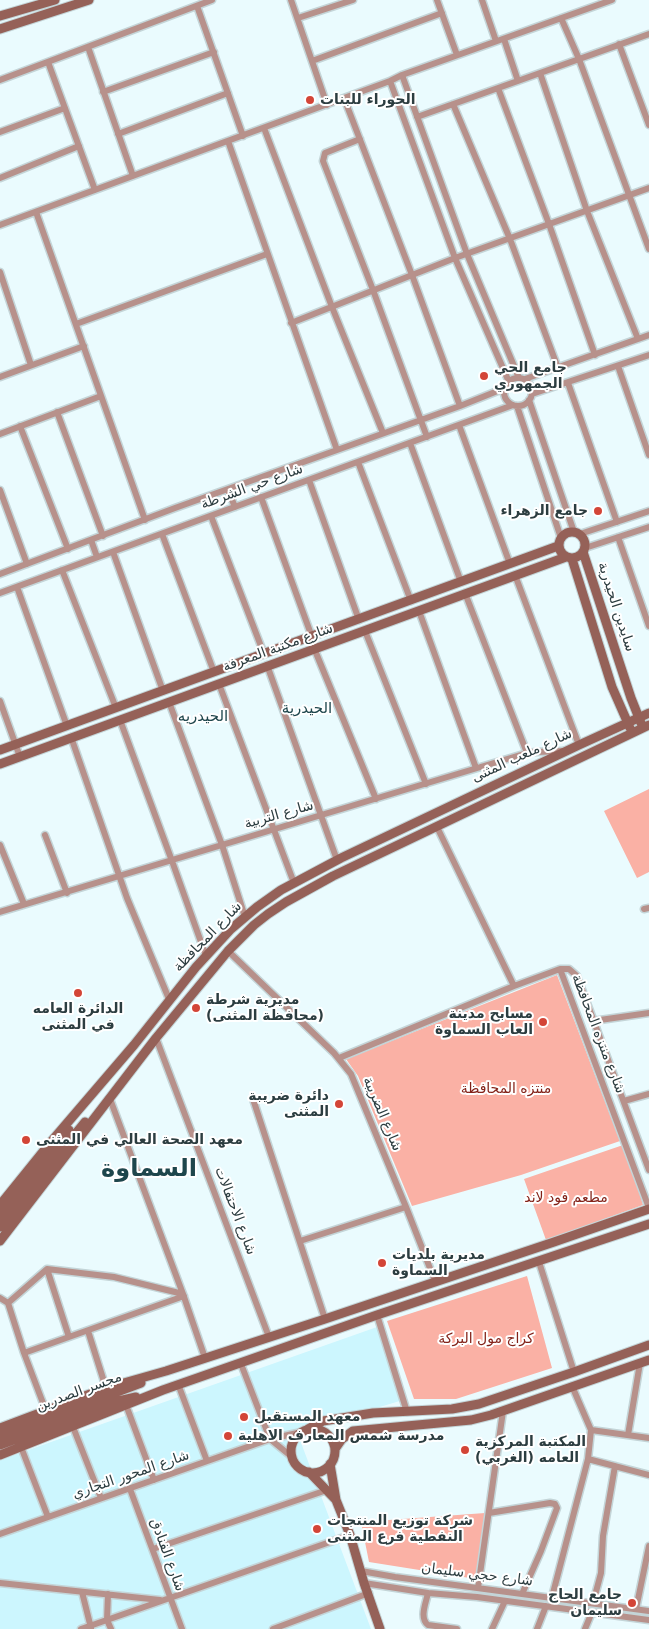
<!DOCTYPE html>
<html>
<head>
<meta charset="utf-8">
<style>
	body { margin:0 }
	canvas { display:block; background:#eafbfe }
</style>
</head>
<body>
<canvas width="649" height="1629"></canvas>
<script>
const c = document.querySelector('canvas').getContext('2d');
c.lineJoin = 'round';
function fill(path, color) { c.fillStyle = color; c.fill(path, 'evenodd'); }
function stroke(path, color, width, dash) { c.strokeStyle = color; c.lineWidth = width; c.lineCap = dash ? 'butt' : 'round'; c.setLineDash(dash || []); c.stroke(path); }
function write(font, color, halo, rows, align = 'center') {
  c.font = font + ' "DejaVu Sans","Noto Naskh Arabic",sans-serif'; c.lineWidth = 4; c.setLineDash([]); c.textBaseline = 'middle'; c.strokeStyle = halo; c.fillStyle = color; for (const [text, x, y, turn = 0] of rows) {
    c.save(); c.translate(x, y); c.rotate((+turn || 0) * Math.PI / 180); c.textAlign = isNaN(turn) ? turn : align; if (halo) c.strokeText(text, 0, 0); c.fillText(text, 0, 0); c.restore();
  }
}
fill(new Path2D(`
	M377,1327L403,1400L297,1432L371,1629H0V1460Z`), '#ccf6fe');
fill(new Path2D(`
	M649,789V872L637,878L604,811Z
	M557,975L620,1141L521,1175L412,1206L358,1076L346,1059Z
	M626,1144L643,1205L546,1240L524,1179Z
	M527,1276L552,1368L456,1399H414L387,1321Z
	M485,1513L476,1579L369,1562L361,1522Z`), '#fab1a5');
const street = new Path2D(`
	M291,0L327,105
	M437,0L457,55
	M482,0L496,41
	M197,6L243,136
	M298,18L353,0
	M561,18L579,59L649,249
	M504,39L518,81
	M619,44L649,125
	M88,47L133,176
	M312,61L442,13
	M48,62L95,190
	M540,73L587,211L638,339
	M402,75L467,254L519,378
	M0,80L212,0
	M390,81L455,258L509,382
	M498,88L549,224L595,355
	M103,92L214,52
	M344,98L412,275L460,406
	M453,104L510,239L558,368
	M417,117L649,34
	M264,128L332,307L383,433
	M0,132L65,108
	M118,134L228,93
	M360,139L325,153L323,161L373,290L427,437
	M228,141L337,450
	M0,178L79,146
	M36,212L145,520
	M0,225L390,81L402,75L612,0
	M0,272L31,365
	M291,323L455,258L649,188
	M76,324L267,254
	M618,366L649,455
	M0,377L84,346
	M504 392a14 14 0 1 1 28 0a14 14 0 1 1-28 0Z
	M525,379L649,335
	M568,383L617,522
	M532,394L649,355
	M529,400L574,532
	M517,406L561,538
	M57,412L103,536
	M459,425L510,564
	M20,426L68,549
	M0,434L101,396
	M410,443L461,582
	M358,462L411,601
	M309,480L359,620
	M0,490L27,564
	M228,490L235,507
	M261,497L312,637
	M211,516L264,654
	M162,534L214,672
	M580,534L649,511
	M618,537L649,626
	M91,540L97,557
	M585,548L649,527
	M113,552L163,691
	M62,570L116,708
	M0,574L175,508L460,406L505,388
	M515,575L579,745
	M17,587L67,726
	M0,593L513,405
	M465,593L527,753
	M419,611L476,768
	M365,631L426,784
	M314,648L376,799
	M267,665L337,860
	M219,684L294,883
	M0,701L20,757
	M169,702L222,845L245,917
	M120,720L172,861L206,956
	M71,737L127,898L169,999
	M437,827L514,986
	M45,835L67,893
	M0,845L24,904
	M644,909L649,908
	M0,912L527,753L536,752L564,751
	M228,951L334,1053L351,1074L406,1207L435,1281
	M560,969L649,1208
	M593,1021L649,1013
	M156,1038L269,1337
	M339,1058L514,986L560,969H569L577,976L649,1170
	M110,1099L183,1294L205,1358
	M253,1099L325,1319
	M624,1101L649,1094
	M300,1241L406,1207
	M539,1262L574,1372
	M47,1269L69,1337
	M0,1298L8,1303L24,1353L46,1411
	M8,1303L47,1269L114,1277L183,1294
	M377,1315L407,1412
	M88,1331L106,1388
	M24,1353L184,1296
	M241,1364L270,1439
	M178,1384L207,1461
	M126,1405L154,1480
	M73,1427L101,1498
	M591,1430L649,1438
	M628,1435L640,1363
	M270,1439L292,1457
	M21,1447L48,1517
	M588,1459L649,1475
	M130,1489L182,1629
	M489,1513L550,1503L555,1504L557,1508L541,1551L522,1594
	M0,1534L270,1439L302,1432
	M153,1549L327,1490
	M361,1571L395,1577L649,1611
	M0,1583L160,1600
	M364,1583L428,1593L477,1597L649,1620
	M478,1588L503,1411
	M82,1592L91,1628
	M428,1593C426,1603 419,1618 428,1625L457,1629
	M108,1594L107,1620L111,1629
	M552,1597L588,1459L591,1430L572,1386
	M593,1603L601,1573L603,1536L615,1466
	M636,1609L649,1546
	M81,1629L350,1535
	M273,1629L369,1593
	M492,1629L505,1601
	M537,1629L546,1606
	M585,1629L592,1612`);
const secondary = new Path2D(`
	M0,16L55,0
	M0,29L89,0
	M559 545a13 13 0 1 1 26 0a13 13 0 1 1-26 0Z
	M583,552L631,698L641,723
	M572,559L612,687L630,728
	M0,750L558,546
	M0,764L566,557
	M0,1205L50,1143L134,1045L196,967L231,929L257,907L281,890L341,858L579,745L649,713
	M0,1216L69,1130
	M0,1227L85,1122
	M0,1241L156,1038L228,951L254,925L268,914L286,902L333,876L649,725
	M0,1428L106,1388L166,1371L325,1319L554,1242L649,1209
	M308,1429L323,1421L373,1413L452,1409L479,1404L574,1372L649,1345
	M291 1451a22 22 0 1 1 44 0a22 22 0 1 1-44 0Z
	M0,1436L141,1383
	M0,1445L114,1402L136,1397
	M335,1449L342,1439L353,1431L471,1420L491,1415L649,1360
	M0,1455L163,1390L377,1315L649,1224
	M330,1464L336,1500L350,1535L364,1583L380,1629
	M309,1472L335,1499`);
stroke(street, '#c4d5d8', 9);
stroke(secondary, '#c4d5d8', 11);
stroke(street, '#b7918b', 6);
stroke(secondary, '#956158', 9);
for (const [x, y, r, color] of [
	[310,100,5,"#d34537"],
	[484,376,5,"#d34537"],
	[598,511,5,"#d34537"],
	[78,993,5,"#d34537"],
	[196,1008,5,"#d34537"],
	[543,1022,5,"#d34537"],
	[339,1104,5,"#d34537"],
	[26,1140,5,"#d34537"],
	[382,1263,5,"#d34537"],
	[244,1417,5,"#d34537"],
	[228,1436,5,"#d34537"],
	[465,1450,5,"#d34537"],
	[317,1529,5,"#d34537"],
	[632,1603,5,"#d34537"]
]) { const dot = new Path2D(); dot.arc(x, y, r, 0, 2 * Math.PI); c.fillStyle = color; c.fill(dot); stroke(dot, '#fff', 2); }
write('bold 14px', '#2c3d40', '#fff', [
	["الحوراء للبنات",320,100],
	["جامع الحي",494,368],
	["الجمهوري",494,384],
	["جامع الزهراء",588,511,"right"],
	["مديرية شرطة",206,1000],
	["(محافظة المثنى)",206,1016],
	["الدائرة العامه",78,1009,"center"],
	["في المثنى",78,1025,"center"],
	["مسابح مدينة",533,1014,"right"],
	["العاب السماوة",533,1030,"right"],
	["دائرة ضريبة",329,1096,"right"],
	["المثنى",329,1112,"right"],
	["معهد الصحة العالي في المثنى",36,1140],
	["مديرية بلديات",392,1255],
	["السماوة",392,1271],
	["معهد المستقبل",254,1417],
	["مدرسة شمس المعارف الاهلية",238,1436],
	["المكتبة المركزية",475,1442],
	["العامه (الغربي)",475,1458],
	["شركة توزيع المنتجات",327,1521],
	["النفطية فرع المثنى",327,1537],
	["جامع الحاج",622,1595,"right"],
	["سليمان",622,1611,"right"]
], 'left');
write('14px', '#2c3d40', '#fff', [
	["شارع حي الشرطة",252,487,-20],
	["سايدين الحيدرية",616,607,72],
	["شارع مكتبة المعرفة",278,648,-20],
	["شارع ملعب المثنى",522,756,-25],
	["شارع التربية",279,815,-16],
	["شارع المحافظة",208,937,-46],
	["شارع منتزه المحافظة",598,1034,69],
	["شارع الضريبة",382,1114,67],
	["شارع الاحتفالات",235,1211,69],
	["مجسر الصدرين",79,1392,-20],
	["شارع المحور التجاري",131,1475,-19],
	["شارع الفنادق",167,1555,70],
	["شارع حجي سليمان",477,1575,7]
]);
write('14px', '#832218', '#fff', [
	["منتزه المحافظة",506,1089],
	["مطعم فود لاند",566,1198],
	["كراج مول البركة",486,1339]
]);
write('15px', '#1e464c', '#fff', [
	["الحيدرية",307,709],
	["الحيدريه",203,717]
]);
write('bold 24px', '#1e464c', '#fff', [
	["السماوة",149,1170]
]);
</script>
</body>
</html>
